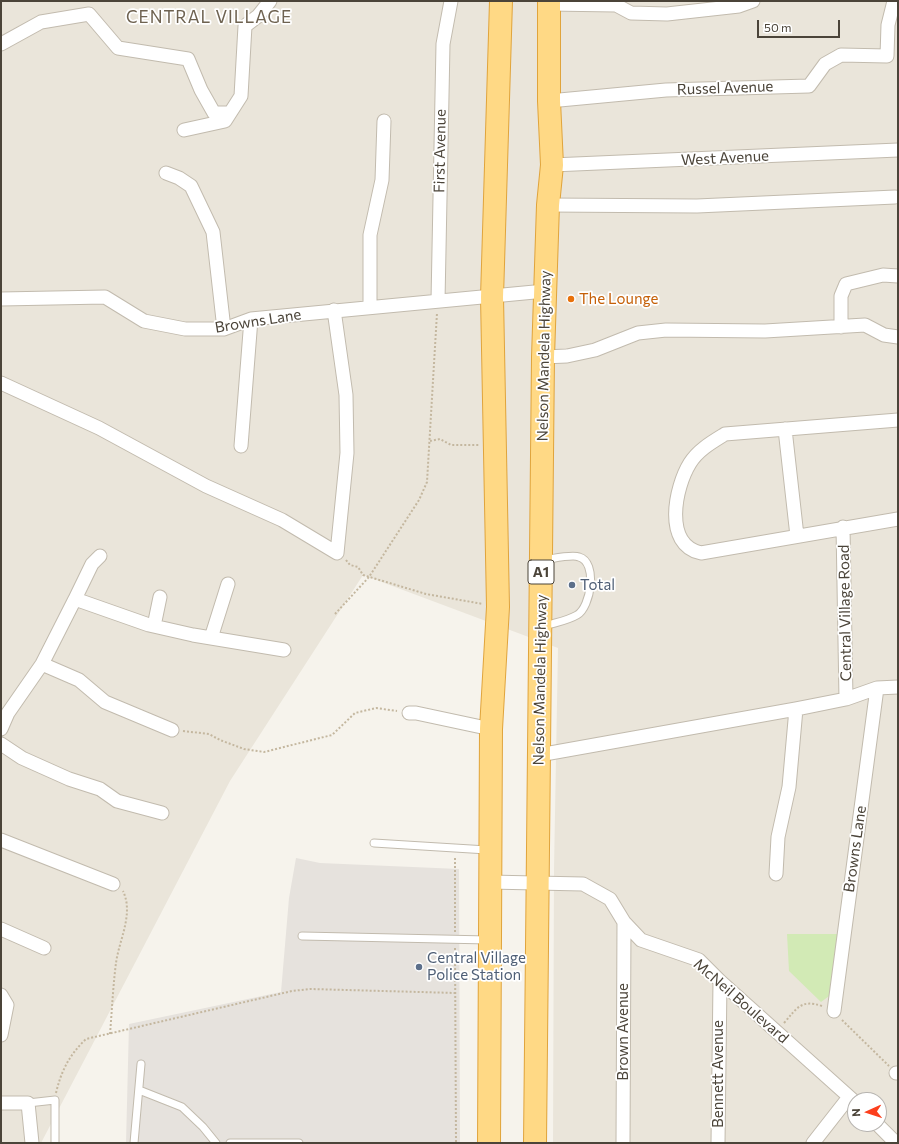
<!DOCTYPE html>
<html>
<head>
<meta charset="utf-8">
<style>
	body { margin:0 }
	#map { position:relative; width:899px; height:1144px; overflow:hidden; background:#f6f3ec; font-family:Commissioner,sans-serif }
	canvas { display:block }
	.frame { position:absolute; inset:0; border:2px solid #4b4439; pointer-events:none }
	.north { position:absolute; left:847px; top:1092px; width:40px; height:40px; box-sizing:border-box; background:#fff; border:1px solid #b7b4b0; border-radius:50%; rotate:267deg; font-size:11px; font-weight:700; line-height:16px; text-align:center; color:#4b4439 }
	.north::after { content:''; display:block; margin:auto; width:14px; height:18px; background:#fc3f1d; clip-path:polygon(50% 0,100% 100%,50% 72%,0 100%) }
	.scale { position:absolute; left:757px; top:20px; width:83px; height:18px; box-sizing:border-box; border:2px solid #4b4439; border-top:0; padding-left:5px; font-size:12px; line-height:14px; white-space:nowrap; color:#4b4439; -webkit-text-stroke:3px #fff; paint-order:stroke }
</style>
</head>
<body>
<div id="map">
<canvas width="899" height="1144"></canvas>
<div class="frame"></div>
<div class="north">N</div>
<div class="scale">50 m</div>
</div>
<script>
const c = document.querySelector('canvas').getContext('2d');
c.lineJoin = 'round';
function fill(path, color) { c.fillStyle = color; c.fill(path, 'evenodd'); }
function stroke(path, color, width, dash) { c.strokeStyle = color; c.lineWidth = width; c.lineCap = dash ? 'butt' : 'round'; c.setLineDash(dash || []); c.stroke(path); }
function write(font, color, halo, rows, align = 'center') {
  c.font = font + ' Commissioner,sans-serif'; c.lineWidth = 3.5; c.setLineDash([]); c.textBaseline = 'middle'; c.strokeStyle = halo; c.fillStyle = color; for (const [text, x, y, turn = 0] of rows) {
    c.save(); c.translate(x, y); c.rotate((+turn || 0) * Math.PI / 180); c.textAlign = isNaN(turn) ? turn : align; if (halo) c.strokeText(text, 0, 0); c.fillText(text, 0, 0); c.restore();
  }
}
fill(new Path2D(`
	M1,1H898V1143H553L554,869L558,648L363,575L230,781L41,1143H1ZM855,1100H879V1124H855Z`), '#eae5da');
fill(new Path2D(`
	M296,858L320,863L459,869L460,1143H126L129,1024L281,992L289,898Z`), '#e6e2dd');
fill(new Path2D(`
	M787,934H846L840,988L821,1002L789,971Z`), '#d2eab5');
const service = new Path2D(`
	M542,627C553,623 567,621 577,615C591,607 598,562 579,557C572,554 552,559 543,560
	M374,843L487,850
	M302,936L488,940
	M139,1090L182,1107L203,1127L216,1143
	M28,1103L55,1100V1143
	M134,1143L141,1064
	M230,1143H299`);
const minor = new Path2D(`
	M549,4L616,5L631,13L667,14L739,6L753,1
	M1,44L41,22L89,14L118,48L188,59L201,90L214,113H228
	M549,101L666,90L809,86L825,64L841,55L887,56L888,25L894,1
	M184,130L225,121L241,96L245,26L258,16L270,1
	M552,165L898,150
	M166,173L179,178L191,186L213,232L224,329
	M548,205L697,206L895,197
	M1,299L105,297L144,321L185,329H224L251,319L545,291
	M438,301L443,44L451,1
	M370,307V235L382,180L384,121
	M841,327V296L846,284L883,275L898,276
	M543,357L567,356L595,350L638,333L666,330L765,331L865,325L884,335L898,337
	M1,383L99,428L206,486L282,520L337,553L347,453L346,395L334,310
	M898,420L725,434C712,442 698,450 690,463C675,487 663,545 701,553L898,519
	M785,429L797,536
	M241,446L251,319
	M843,527L846,699
	M75,599L92,564L100,556
	M154,626L160,597
	M211,638L228,584
	M42,664L79,680L105,702L172,730
	M409,713H416L491,729
	M1,729L8,713L42,664L75,599L149,625L193,635L284,650
	M1,744L22,758L69,779L100,789L117,801L162,813
	M539,755L796,709L846,699L877,688L898,687
	M1,840L113,884
	M776,874L778,837L789,787L796,709
	M489,882L583,884L610,899L624,922L641,940L699,960L720,981L855,1102
	M1,929L44,948
	M1,995L7,1005L1,1035
	M834,1011L877,688
	M896,1073H898
	M1,1103H28L32,1143
	M877,1124L896,1143
	M623,1143L624,922
	M718,1143L720,981
	M813,1143L849,1097`);
const trunk = new Path2D(`
	M489,1143L491,729L498,607L492,297L501,1
	M535,1143L543,357L548,205L552,165L549,101V1`);
stroke(service, '#c2bbae', 9);
stroke(minor, '#c2bbae', 15);
stroke(trunk, '#e0a43c', 24);
stroke(new Path2D(`
	M430,441L440,439L451,445H479
	M346,560L350,565L358,567L363,575L426,594L483,604
	M335,614L369,577L419,500L427,482L437,313
	M183,731L209,734L220,740L244,749L264,752L332,735L355,713L376,708L397,711
	M455,932V856
	M455,948L456,1143
	M842,1020L889,1066
	M784,1023C797,1008 801,999 822,1006
	M110,1034C112,1010 113,986 116,963C119,940 134,914 123,891
	M56,1093C61,1071 70,1054 86,1039L292,991L310,989L456,993`), '#c4b79f', 2, [2, 2]);
stroke(service, '#fff', 7);
stroke(minor, '#fff', 13);
stroke(trunk, '#ffd985', 22);
for (const [x, y, r, color] of [
	[571,299,4,"#e8710a"],
	[572,585,4,"#5c6f8a"],
	[419,967,4,"#5c6f8a"]
]) { const dot = new Path2D(); dot.arc(x, y, r, 0, 2 * Math.PI); c.fillStyle = color; c.fill(dot); stroke(dot, '#fff', 1.5); }
for (const [x, y, w] of [
	[541,572,26]
]) { const box = new Path2D(); box.roundRect(x - w / 2, y - 12, w, 24, 3); c.fillStyle = '#fff'; c.fill(box); stroke(box, '#4b4439', 1); }
write('bold 14px', '#4b4439', null, [
	["A1",541,572]
]);
write('15px', '#4b4439', '#fff', [
	["Russel Avenue",725,88,-2],
	["First Avenue",440,151,-89],
	["West Avenue",725,158,-3],
	["Browns Lane",258,321,-9],
	["Nelson Mandela Highway",544,356,-89],
	["Central Village Road",845,613,-91],
	["Nelson Mandela Highway",540,680,-89],
	["Browns Lane",855,849,-82],
	["McNeil Boulevard",741,1001,41],
	["Brown Avenue",623,1032,-90],
	["Bennett Avenue",718,1074,-90]
]);
write('15px', '#c56008', '#fff', [
	["The Lounge",579,299]
], 'left');
write('15px', '#4e5e75', '#fff', [
	["Total",580,585],
	["Central Village",427,958],
	["Police Station",427,975]
], 'left');
c.letterSpacing = '1px';
write('17px', '#6e6250', '#fff', [
	["CENTRAL VILLAGE",209,17]
]);
c.letterSpacing = '0px';
</script>
</body>
</html>
